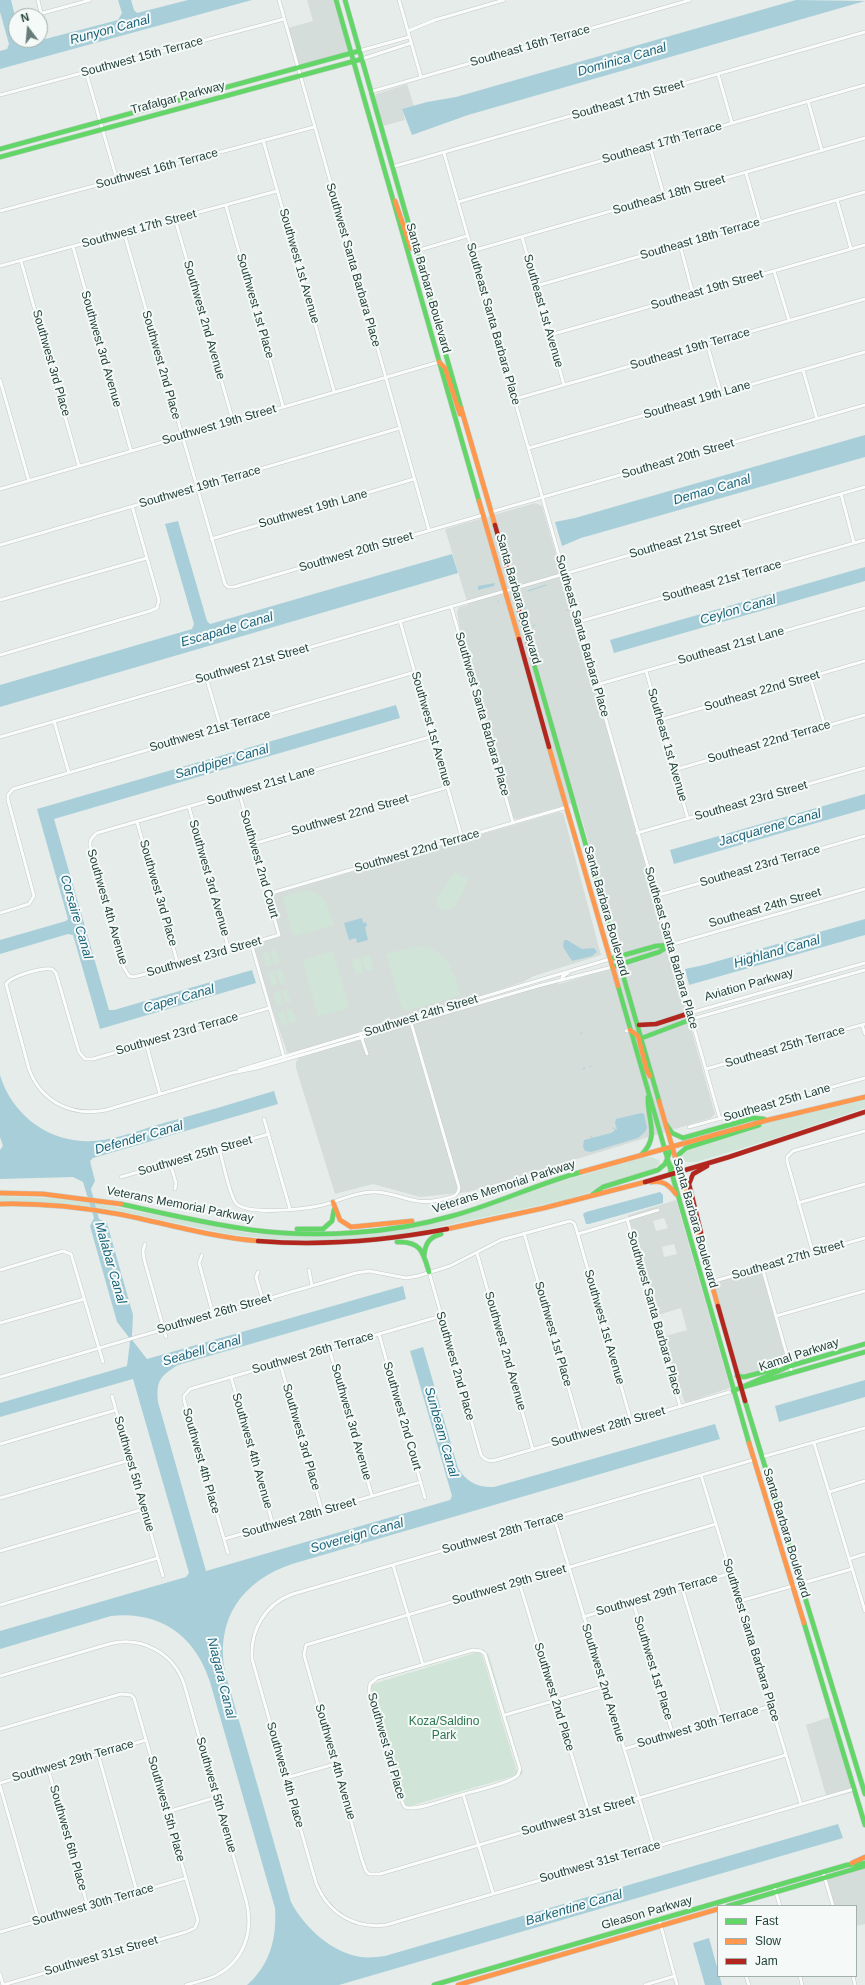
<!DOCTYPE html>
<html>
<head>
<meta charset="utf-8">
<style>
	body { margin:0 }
	#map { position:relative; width:865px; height:1985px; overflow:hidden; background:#e6ece9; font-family:Arial,sans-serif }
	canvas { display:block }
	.legend { position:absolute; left:717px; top:1905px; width:140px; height:72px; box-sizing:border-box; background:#f5faf8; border:1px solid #a1b0ac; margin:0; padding:5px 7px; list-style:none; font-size:12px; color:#23403b }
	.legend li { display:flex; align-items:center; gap:8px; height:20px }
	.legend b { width:20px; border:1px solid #a1b0ac }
	.north { position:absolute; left:8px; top:8px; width:40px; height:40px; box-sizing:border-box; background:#f5faf8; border:1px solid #a1b0ac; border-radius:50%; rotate:344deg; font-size:11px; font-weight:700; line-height:16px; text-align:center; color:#23403b }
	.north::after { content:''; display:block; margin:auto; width:14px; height:18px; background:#677c78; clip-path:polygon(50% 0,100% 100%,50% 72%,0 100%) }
</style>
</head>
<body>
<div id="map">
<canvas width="865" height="1985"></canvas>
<ul class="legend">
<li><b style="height:5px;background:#63d668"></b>Fast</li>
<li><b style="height:5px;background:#ff974d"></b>Slow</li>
<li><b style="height:5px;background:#b3261e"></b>Jam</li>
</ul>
<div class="north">N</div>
</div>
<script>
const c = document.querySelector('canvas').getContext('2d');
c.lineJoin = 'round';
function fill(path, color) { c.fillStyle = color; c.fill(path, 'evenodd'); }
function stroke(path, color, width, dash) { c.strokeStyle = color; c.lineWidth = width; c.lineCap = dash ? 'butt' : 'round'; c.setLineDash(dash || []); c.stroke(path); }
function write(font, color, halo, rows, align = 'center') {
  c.font = font + ' Arial,sans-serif'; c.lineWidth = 4; c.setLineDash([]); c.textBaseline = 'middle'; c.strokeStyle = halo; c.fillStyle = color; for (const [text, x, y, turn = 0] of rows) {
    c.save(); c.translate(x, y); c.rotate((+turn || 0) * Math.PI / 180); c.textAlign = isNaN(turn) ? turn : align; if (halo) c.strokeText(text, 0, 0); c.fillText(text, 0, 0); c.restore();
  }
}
fill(new Path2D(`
	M307,0H333L349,52L298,67L288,28L313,21Z
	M407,84L414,106L402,109L405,120L383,126L375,98L376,94Z
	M535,503L542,506L611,743L715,1114L711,1118L469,1192L420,1197L373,1184L335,1194L296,1068V1062L299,1058L555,982L559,984L624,965L577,802L517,819L513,818L482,703L461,635L457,613L459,607L468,605L445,529Z
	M559,812L563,813L564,816L601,955L534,976L523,982L445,1007L290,1053L287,1052L273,1012L254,948L258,943L281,936L271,901L272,895Z
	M676,1200L730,1388L685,1403L662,1337L687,1330L681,1308L658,1315L628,1215ZM664,1218L668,1228L656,1231L653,1221ZM674,1244L677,1254L664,1257L662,1247Z
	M762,1267L792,1363L745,1375L739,1374L712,1280Z
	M830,1717L853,1792L827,1799L806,1725Z
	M865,1868V1924L856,1926V1906H833L826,1880Z`), '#d5ddda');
fill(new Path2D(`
	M454,872L468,879C463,891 451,925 436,903L438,897Z
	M305,891C325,890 328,909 334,925L296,936L293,934L283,897Z
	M414,947C446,945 453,969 461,995L407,1011L402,1008L386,954Z
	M276,950L280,962L274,964L270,951Z
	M333,951L349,1008L318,1016L303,960Z
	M268,952L272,965L266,966L263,953Z
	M370,955L374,969L366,971L362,957Z
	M360,958L364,972L356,974L351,960Z
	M282,969L285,982L280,984L276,971Z
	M274,971L277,984L272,986L268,973Z
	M287,989L291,1002L285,1003L282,991Z
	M280,991L283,1004L277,1006L274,993Z
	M292,1009L296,1022L290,1023L286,1011Z
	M284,1011L288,1024L282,1026L278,1013Z
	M865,1100V1108L773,1139L696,1162H686L680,1157L688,1149L752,1130L769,1122Z
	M651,1157L659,1160L660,1164L654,1169L603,1185L588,1193L564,1200L415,1232L382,1237L324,1241L274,1239L228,1234L110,1209L70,1204L0,1201V1196L48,1198L95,1203L247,1233L316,1237L355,1235L404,1230L441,1222L562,1181L642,1158Z
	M482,1649L372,1682L377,1677L474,1650L483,1649L489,1655L523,1773L520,1776Z
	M481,1651L518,1775L406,1807L370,1685Z`), '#d0e5d7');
fill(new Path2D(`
	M0,0H11L16,20V40H22L26,44L118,20L122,13L118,0H131L134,10L137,13L188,0H252L0,69V51L7,49L9,44L0,12Z
	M796,0L865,1L468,115L412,135L402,109L427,102L456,97Z
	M865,435V457L581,538L562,546L555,522L575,518Z
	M178,521L207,621L210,624L452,554L458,573L0,707V685L192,629L194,624L165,524Z
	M865,567V581L614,653L610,640Z
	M495,583L494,586L478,590V586Z
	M396,705L400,718L54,819L109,1010H114L252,970L256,983L100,1029L73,935L68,934L0,954V940L66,921L68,919L37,809Z
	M865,794V809L674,864L670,850Z
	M362,918L363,923L366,922L367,926L365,927L368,940L357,943L356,938L349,940L344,923Z
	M865,919V935L689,985L685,969L704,965Z
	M564,940H567L582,949L594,948L597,952L592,956L572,961L563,947Z
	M0,1075C11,1112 44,1139 82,1141C107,1143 134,1132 157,1125C196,1114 235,1103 274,1091L278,1104L93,1158L90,1161L95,1181L91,1189L99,1219L107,1223L133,1315L132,1335L133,1341L147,1359L403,1286L406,1299L178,1365C160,1376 156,1381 158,1402L206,1571L450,1500L452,1496L410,1351L423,1347L458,1468C466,1482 479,1488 494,1487L715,1424L720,1439L292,1564C242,1581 215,1619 225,1672L291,1902C304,1927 332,1953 361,1957C369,1958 377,1957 385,1956L838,1824L843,1838L339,1985H247C270,1965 277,1938 275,1908L210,1682C195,1636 161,1611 111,1616L0,1649V1631L186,1577L189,1573L133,1379L0,1417V1403L127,1366L130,1342L128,1336L117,1322L90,1226L94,1218L83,1182L73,1177L0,1179V1150L3,1146L0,1137Z
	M641,1113L644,1114L647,1128L645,1132L638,1138L591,1152L585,1151L583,1147L584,1140L611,1133L617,1129L615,1123L616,1119Z
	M660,1192L663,1195V1203L589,1224H586L583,1214L586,1212Z
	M865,1380V1397L779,1422L775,1406Z
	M709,1938L722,1985H705L693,1943Z`), '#a8cfd9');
stroke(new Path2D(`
	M528,591L546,585
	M498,602V601
	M524,605L529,625
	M567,610H568
	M533,626L535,625
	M531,629V628
	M581,1033H582
	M590,1067L591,1066
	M583,1069L585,1068
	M613,1128L616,1130
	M591,1136L592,1138`), '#a8cfd9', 1);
const street = new Path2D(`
	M38,0L41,13
	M279,0L429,530
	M399,0L421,77
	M32,16L90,0
	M408,31L435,20L504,0
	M359,51L409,37
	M362,59L411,43
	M86,72L117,180
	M718,74L732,123
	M370,92L690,0
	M0,95L284,19
	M808,101L822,151
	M263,140L334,391
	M650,147L664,196
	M444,153L720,1119
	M392,167L865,32
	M746,173L760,222
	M837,200L851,249
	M458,202L865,85
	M226,206L283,406
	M0,211L314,127
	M175,219L233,421
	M124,233L225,584L228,587H234L483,515
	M522,237L564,385
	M680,245L693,294
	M73,247L131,451
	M416,251L467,236
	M472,251L865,138
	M21,261L79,466
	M0,266L277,191
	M774,271L789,320
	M536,286L865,192
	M550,335L865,245
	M707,344L721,393
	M803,370L817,419
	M0,380L29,481
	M515,399L865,299
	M529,448L865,352
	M0,489L439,362
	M841,494L854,543
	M491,512L865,405
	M211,539L414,479
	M0,545L400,428
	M0,600L147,558
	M451,606L513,823
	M400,621L462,838
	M578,622L865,540
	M0,655L150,611L157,608L159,600L132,506
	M646,671L688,819
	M206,677L221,728
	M810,677L825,726
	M596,685L865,608
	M660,720L865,661
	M54,721L69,773
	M0,737L865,487
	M674,770L865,715
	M239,792L279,935L142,975L133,977L129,976L124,968L92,854C89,844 88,840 97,833L433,736
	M189,807L229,950
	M137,822L178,964
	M637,833L865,768
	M253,844L448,787
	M268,894L567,807
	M655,896L865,836
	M0,913L29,904L34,896L8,800V795L13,789L415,672
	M251,943L284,1057
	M670,945L865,889
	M562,980V977L568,973
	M269,1008L93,1059H85L79,1052L56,973L52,969C43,967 11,976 6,984L29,1069C41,1102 72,1117 106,1110L232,1073L257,1068L538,986L612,967
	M690,1013L865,963
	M692,1019L865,970
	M862,1025L865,1034
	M626,1031L630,1030
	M361,1036L367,1054
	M146,1043L160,1094
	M706,1069L865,1024
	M239,1070L610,959
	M264,1119L290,1209
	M689,1127L865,1078
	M219,1148C223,1161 229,1195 236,1203C247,1216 306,1209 323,1205C339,1201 358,1191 376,1192C405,1194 414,1208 447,1198C453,1197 459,1195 459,1187L410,1019
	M170,1163L176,1183L175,1189
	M121,1177L269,1134
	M798,1203L865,1184
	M627,1219L680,1406
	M524,1233L582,1435
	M578,1234L658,1210
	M145,1244L143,1251L144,1259L166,1337
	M477,1253L533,1450
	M813,1253L787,1161V1157L793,1151L865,1131
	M202,1255L199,1263L213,1314
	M762,1267L792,1373
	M0,1270L63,1251L71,1254L103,1362
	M309,1270L312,1286
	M258,1272L256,1277L263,1300
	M429,1272L481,1455C485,1460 489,1462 496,1460L733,1391
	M711,1282L865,1238
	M776,1316L865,1291
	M0,1323L84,1299
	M379,1334L425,1498
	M329,1348L372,1496
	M280,1363L322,1511
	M0,1377L356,1273L369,1271L406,1278L418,1276L450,1266L501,1240L570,1221L574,1223L576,1228L631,1421
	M231,1377L273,1525
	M112,1396L163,1576
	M814,1443L865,1611
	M0,1444L116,1410
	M762,1457L865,1428
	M753,1460L293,1594C265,1604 250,1630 252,1659L316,1883C328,1913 354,1929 386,1925L854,1789
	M701,1475L801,1804
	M829,1492L865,1481
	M0,1498L130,1460
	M554,1518L654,1847
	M716,1524L306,1645L304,1655L362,1860L366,1871L369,1874H380L786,1755
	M224,1539L421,1482
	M0,1551L144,1509
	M228,1553L184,1400V1396L190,1389L441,1316
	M849,1559L865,1554
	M393,1565L423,1665
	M519,1582L589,1812
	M682,1588L722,1720
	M740,1601L852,1569
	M633,1602L673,1735
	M0,1605L158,1558
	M583,1617L731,1573
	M473,1650L481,1651L485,1654L520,1769L518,1775C511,1783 474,1791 461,1795C450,1798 414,1812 405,1807C399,1803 373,1705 369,1691L370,1684L377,1678Z
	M0,1676L109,1644C141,1636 173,1652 184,1684L246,1900C254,1930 245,1961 215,1976C206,1980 196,1982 186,1985
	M505,1715L605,1686
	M0,1729L121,1694L131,1695L134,1698L198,1920L195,1928L186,1932L3,1985
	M624,1749L771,1706
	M98,1754L137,1892
	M48,1769L88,1907
	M286,1778L335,1764
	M0,1783L146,1740
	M0,1786L39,1921
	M463,1794L493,1893
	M167,1812L217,1797
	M823,1872L833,1906
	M774,1886L780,1906
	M659,1919L677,1985
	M0,1932L186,1878
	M0,1974L3,1985
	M746,1976L749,1985
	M800,1976L802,1985
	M853,1976L855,1985
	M645,1985L675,1976`);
const fast = new Path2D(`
	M336,0L479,501
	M345,0L461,408
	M0,149L359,51
	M0,157L362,59
	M534,664L659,1101
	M610,959L656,946L668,945
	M612,967L659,952L670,945
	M618,986L749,1443
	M642,1038L692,1019
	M666,1124L672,1133L683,1138L754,1118L764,1119
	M642,1154C660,1136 647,1120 648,1097
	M670,1173L677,1156L686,1148L759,1125
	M593,1194L603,1187L658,1170L665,1164L672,1147
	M121,1204C165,1214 208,1224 252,1230C316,1238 390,1234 452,1216C496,1204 537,1184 581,1172
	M297,1229H323L332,1221L334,1210
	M397,1242C421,1241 423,1252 429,1272
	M424,1256C425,1244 429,1237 441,1234
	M737,1376L744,1377L775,1369
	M743,1387L865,1352
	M733,1391L790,1366L865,1344
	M745,1401L865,1794
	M804,1623L865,1825
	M728,1906L865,1866
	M434,1985L847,1865L865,1863`);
const slow = new Path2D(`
	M395,201L411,248L416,251
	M439,362L445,368L460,414
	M461,408L495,525
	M479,501L519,639
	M549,747L618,986
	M630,1030L638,1036L647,1071L650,1076
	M659,1101L718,1306
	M581,1172L768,1120L865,1097
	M651,1182C663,1180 669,1185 676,1194
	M0,1193L43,1194L121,1204
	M333,1202L340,1220L351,1227L412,1221
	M0,1204C40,1203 79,1207 118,1214C165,1223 210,1237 258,1241
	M447,1229L544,1208L645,1182
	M749,1443L804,1623
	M852,1863L865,1857
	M458,1985L718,1909`);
const jam = new Path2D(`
	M495,525L534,664
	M519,639L549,747
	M639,1025L656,1024L690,1013
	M645,1182L729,1157L865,1112
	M258,1241C322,1246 384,1241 447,1229
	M702,1250L701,1233L689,1184L693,1174L707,1166
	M718,1306L745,1401`);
stroke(street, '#c3c9c6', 4);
stroke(fast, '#c2cac7', 5.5);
stroke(slow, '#c2cac7', 5.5);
stroke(jam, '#c2cac7', 5.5);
stroke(street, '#fbfcfc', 3);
stroke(fast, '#63d668', 4.5);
stroke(slow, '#ff974d', 4.5);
stroke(jam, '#b3261e', 4.5);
write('12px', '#23403b', '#f5faf8', [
	["Southeast 16th Terrace",530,46,-16],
	["Southwest 15th Terrace",142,57,-15],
	["Trafalgar Parkway",178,98,-15],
	["Southeast 17th Street",628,100,-16],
	["Southeast 17th Terrace",662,143,-16],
	["Southwest 16th Terrace",157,169,-15],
	["Southeast 18th Street",669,195,-16],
	["Southwest 17th Street",139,229,-15],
	["Southeast 18th Terrace",700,239,-16],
	["Southwest Santa Barbara Place",353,265,74],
	["Southwest 1st Avenue",299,266,74],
	["Santa Barbara Boulevard",428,288,74],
	["Southeast 19th Street",707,290,-16],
	["Southwest 1st Place",255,306,74],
	["Southeast 1st Avenue",543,311,74],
	["Southwest 2nd Avenue",204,320,74],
	["Southeast Santa Barbara Place",493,324,74],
	["Southwest 3rd Avenue",101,349,74],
	["Southeast 19th Terrace",690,349,-16],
	["Southwest 3rd Place",51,363,74],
	["Southwest 2nd Place",161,365,74],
	["Southeast 19th Lane",697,400,-16],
	["Southwest 19th Street",219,425,-16],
	["Southeast 20th Street",678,459,-16],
	["Southwest 19th Terrace",200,487,-16],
	["Southwest 19th Lane",313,509,-16],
	["Southeast 21st Street",685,539,-16],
	["Southwest 20th Street",356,552,-16],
	["Southeast 21st Terrace",722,581,-16],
	["Santa Barbara Boulevard",518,599,74],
	["Southeast Santa Barbara Place",582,636,74],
	["Southeast 21st Lane",731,646,-16],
	["Southwest 21st Street",252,664,-16],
	["Southeast 22nd Street",762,691,-16],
	["Southwest Santa Barbara Place",482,714,74],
	["Southwest 1st Avenue",431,729,74],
	["Southwest 21st Terrace",210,731,-16],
	["Southeast 22nd Terrace",769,742,-16],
	["Southeast 1st Avenue",667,745,74],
	["Southwest 21st Lane",261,786,-16],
	["Southeast 23rd Street",751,801,-16],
	["Southwest 22nd Street",350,815,-16],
	["Southwest 22nd Terrace",417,851,-16],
	["Southwest 2nd Court",259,864,74],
	["Southeast 23rd Terrace",760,866,-16],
	["Southwest 3rd Avenue",209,878,74],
	["Southwest 3rd Place",158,893,74],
	["Southwest 4th Avenue",107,907,74],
	["Southeast 24th Street",765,908,-16],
	["Santa Barbara Boulevard",606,911,74],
	["Southeast Santa Barbara Place",671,948,74],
	["Southwest 23rd Street",204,957,-16],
	["Aviation Parkway",749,985,-16],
	["Southwest 24th Street",421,1016,-17],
	["Southwest 23rd Terrace",177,1034,-16],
	["Southeast 25th Terrace",785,1047,-16],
	["Southeast 25th Lane",777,1103,-16],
	["Southwest 25th Street",195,1156,-16],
	["Veterans Memorial Parkway",504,1187,-18],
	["Veterans Memorial Parkway",180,1205,11],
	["Santa Barbara Boulevard",695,1223,74],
	["Southeast 27th Street",788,1260,-16],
	["Southwest Santa Barbara Place",654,1313,74],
	["Southwest 26th Street",214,1314,-16],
	["Southwest 1st Avenue",604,1327,74],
	["Southwest 1st Place",553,1334,74],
	["Southwest 2nd Avenue",505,1351,74],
	["Southwest 26th Terrace",313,1353,-16],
	["Kamal Parkway",799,1355,-18],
	["Southwest 2nd Place",455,1366,74],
	["Southwest 2nd Court",402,1416,74],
	["Southwest 3rd Avenue",351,1422,74],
	["Southwest 28th Street",608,1427,-16],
	["Southwest 3rd Place",301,1437,74],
	["Southwest 4th Avenue",252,1451,74],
	["Southwest 4th Place",201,1461,74],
	["Southwest 5th Avenue",134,1474,74],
	["Southwest 28th Street",299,1518,-16],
	["Southwest 28th Terrace",503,1533,-16],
	["Santa Barbara Boulevard",786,1533,73],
	["Southwest 29th Street",509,1585,-16],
	["Southwest 29th Terrace",657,1595,-16],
	["Southwest Santa Barbara Place",751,1640,73],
	["Southwest 1st Place",653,1668,73],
	["Southwest 2nd Avenue",603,1683,73],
	["Southwest 2nd Place",554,1697,73],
	["Southwest 30th Terrace",698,1727,-16],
	["Southwest 3rd Place",386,1746,74],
	["Southwest 29th Terrace",73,1761,-16],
	["Southwest 4th Avenue",335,1762,74],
	["Southwest 4th Place",285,1775,74],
	["Southwest 5th Avenue",216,1795,74],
	["Southwest 5th Place",166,1809,74],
	["Southwest 31st Street",578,1816,-16],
	["Southwest 6th Place",68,1838,74],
	["Southwest 31st Terrace",600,1862,-16],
	["Southwest 30th Terrace",93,1905,-16],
	["Gleason Parkway",647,1913,-16],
	["Southwest 31st Street",101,1956,-16]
]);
write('12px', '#2d7750', '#f5faf8', [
	["Koza/Saldino",444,1722],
	["Park",444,1736]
]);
write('italic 13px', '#1d657d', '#f5faf8', [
	["Runyon Canal",110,30,-15],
	["Dominica Canal",622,60,-16],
	["Demao Canal",712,490,-16],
	["Ceylon Canal",738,610,-16],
	["Escapade Canal",227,630,-16],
	["Sandpiper Canal",222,762,-16],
	["Jacquarene Canal",770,828,-16],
	["Corsaire Canal",76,917,74],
	["Highland Canal",777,952,-16],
	["Caper Canal",179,999,-16],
	["Defender Canal",139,1138,-16],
	["Malabar Canal",110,1263,74],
	["Seabell Canal",202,1351,-16],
	["Sunbeam Canal",441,1432,74],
	["Sovereign Canal",357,1536,-16],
	["Niagara Canal",221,1678,76],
	["Barkentine Canal",574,1908,-16]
]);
</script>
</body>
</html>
